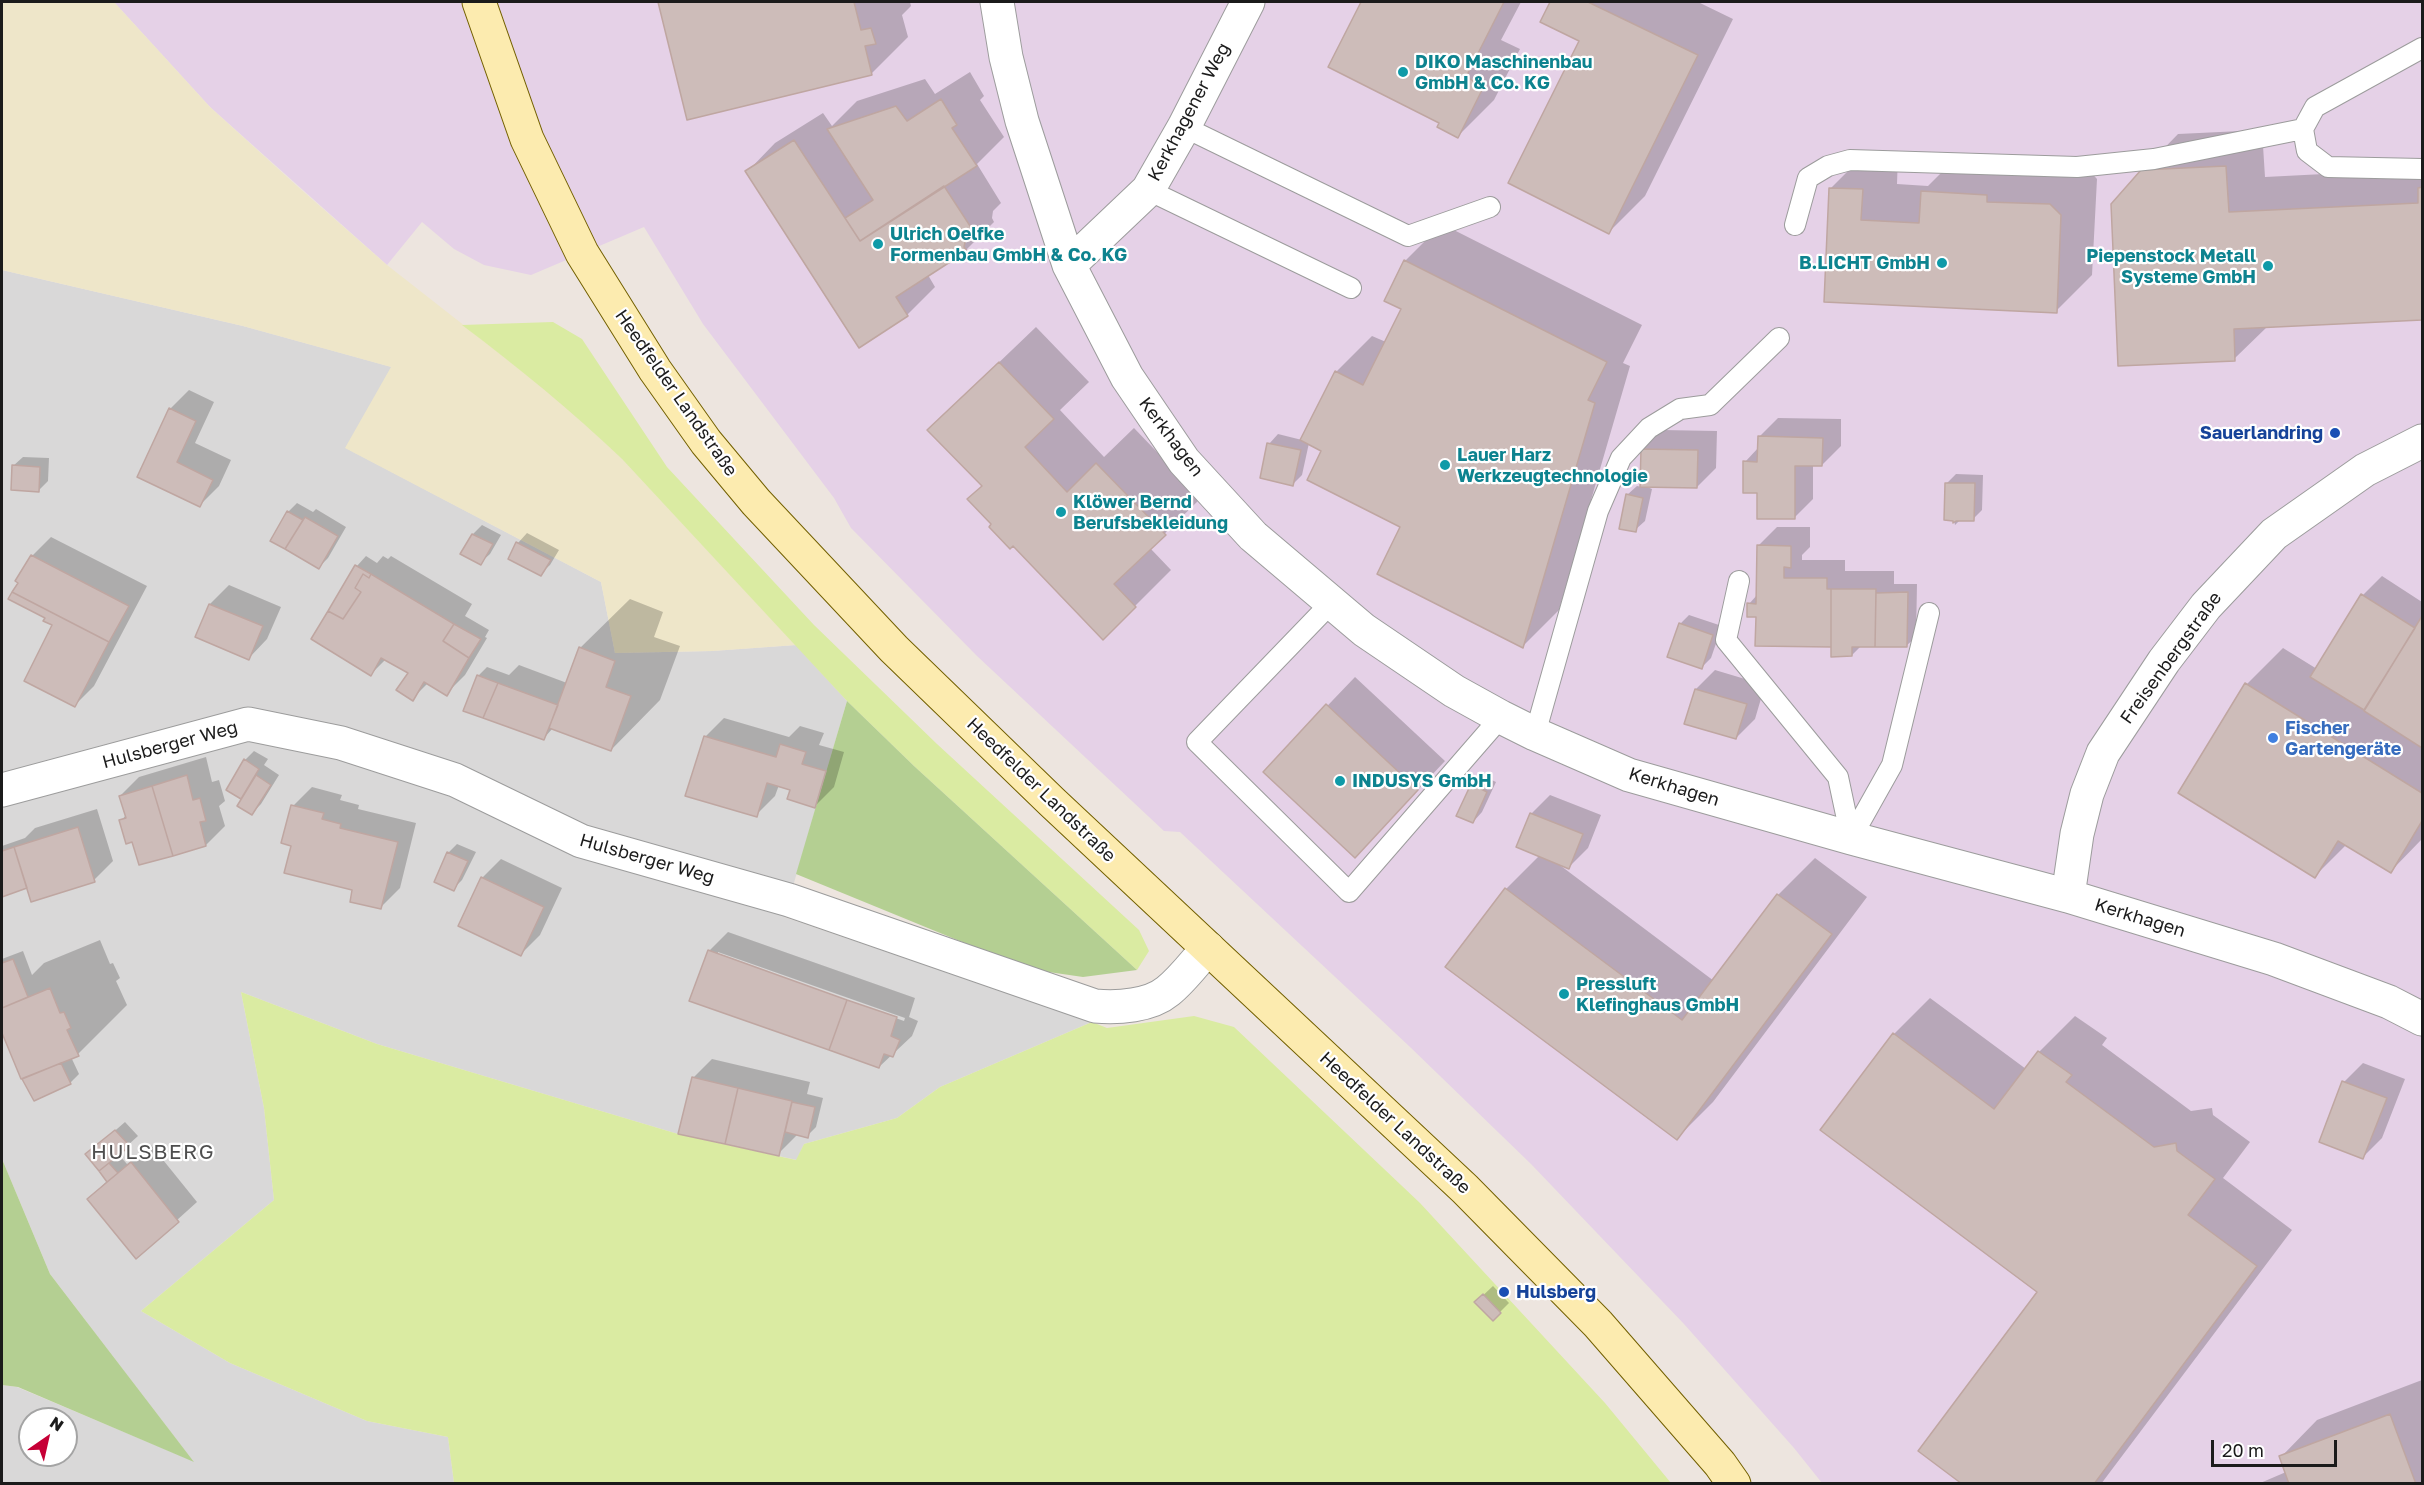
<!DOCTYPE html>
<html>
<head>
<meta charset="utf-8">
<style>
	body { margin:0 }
	#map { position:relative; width:2424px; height:1485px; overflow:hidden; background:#ede5df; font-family:"Golos Text",sans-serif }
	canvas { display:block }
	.frame { position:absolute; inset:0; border:3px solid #1b1b1b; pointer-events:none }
	.north { position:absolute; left:18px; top:1407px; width:60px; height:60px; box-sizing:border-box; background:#fff; border:2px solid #a4a4a4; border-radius:50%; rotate:34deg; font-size:16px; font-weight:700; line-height:24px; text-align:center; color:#1b1b1b }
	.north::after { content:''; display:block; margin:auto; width:21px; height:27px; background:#c60036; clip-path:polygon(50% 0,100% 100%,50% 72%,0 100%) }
	.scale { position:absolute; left:2211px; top:1440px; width:126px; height:27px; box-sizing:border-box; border:3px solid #1b1b1b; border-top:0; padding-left:8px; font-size:18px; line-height:21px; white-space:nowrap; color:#1b1b1b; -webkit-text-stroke:4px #fff; paint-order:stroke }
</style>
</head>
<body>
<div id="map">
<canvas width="2424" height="1485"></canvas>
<div class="frame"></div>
<div class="north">N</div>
<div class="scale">20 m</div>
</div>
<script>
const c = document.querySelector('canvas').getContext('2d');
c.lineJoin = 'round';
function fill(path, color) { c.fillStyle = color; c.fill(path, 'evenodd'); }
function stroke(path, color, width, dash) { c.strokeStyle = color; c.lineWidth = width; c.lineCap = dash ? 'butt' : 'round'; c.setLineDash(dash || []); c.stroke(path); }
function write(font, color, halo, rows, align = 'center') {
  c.font = font + ' "Golos Text",sans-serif'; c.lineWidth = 4.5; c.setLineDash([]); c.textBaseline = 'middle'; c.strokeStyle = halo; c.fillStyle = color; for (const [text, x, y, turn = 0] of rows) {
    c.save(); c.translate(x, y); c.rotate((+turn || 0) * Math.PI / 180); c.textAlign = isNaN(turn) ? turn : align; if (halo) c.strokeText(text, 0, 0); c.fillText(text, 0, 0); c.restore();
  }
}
fill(new Path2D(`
	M2,270L243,326L392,367L346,448L601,582L615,653L712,651L796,645L847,701L784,917L1092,1022L940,1087L897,1118L804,1144L797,1160L678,1134L377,1044L241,992L264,1108L274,1200L141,1311L230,1363L367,1421L448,1437L454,1483L2,1484V1385L17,1387L193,1461L50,1274L2,1159ZM30,1419H66V1455H30Z`), '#d9d8d8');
fill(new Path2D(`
	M114,2H2422V1483H1822L1794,1448L1684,1324L1531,1164L1409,1046L1180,832L1164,831L977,656L851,528L834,498L703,324L644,227L531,275L484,265L454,249L422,222L387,265L210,107Z`), '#e5d1e7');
fill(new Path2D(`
	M2,2H114L210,107L297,186L387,265L553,395L591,429L622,459L796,645L712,651L615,653L601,582L345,448L391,367L243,326L2,270Z`), '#eee6c9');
fill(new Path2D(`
	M553,322L582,339L667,467L814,625L937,744L1139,930L1149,951L1137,970L914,766L847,701L622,459C571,410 519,368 462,325Z
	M241,992L377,1044L678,1134L796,1160L804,1144L897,1118L940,1087L1092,1022L1107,1028L1194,1016L1234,1027L1420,1203L1605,1403L1671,1483H454L448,1437L367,1421L230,1363L141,1311L274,1200L264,1108Z`), '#daeba2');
fill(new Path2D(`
	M847,701L914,766L1137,970L1083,977L1028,969L796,874Z
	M2,1159L50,1274L194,1462L18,1387L2,1385Z`), '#b4cf92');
fill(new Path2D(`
	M660,2H910L911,6L902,15L908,37L871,74L689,119Z
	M1362,2H1521L1501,40L1520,49L1494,100L1458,136L1441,122L1330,67Z
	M1552,2H1698L1733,19L1645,196L1609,232L1581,41L1542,21Z
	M970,72L984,96L980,100L1004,137L977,164L1001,203L993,211L992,218L994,222L966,250L928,275L935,287L907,315L860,346L747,172L775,143L823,113L832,126L857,101L925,79L935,94Z
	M2262,130L2265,177L2422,169V319L2268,326L2234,359L2142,171L2178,134Z
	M1867,152L1898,154L1897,184L1928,186L1958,156L2087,168L2097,179L2092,275L2056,311L1826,300L1830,189Z
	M1442,224L1642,325L1623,363L1630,366L1559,610L1523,646L1323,451L1309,443L1302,475L1293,484L1269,444L1278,434L1302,440L1336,372L1372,336L1386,342L1403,309L1405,261Z
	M1036,327L1089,382L1060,410L1104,457L1134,428L1201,498L1150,548L1171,570L1135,606L993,524L983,486L966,394Z
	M189,390L214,402L195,443L231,460L219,486L200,505L139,477L170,409Z
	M1778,418L1841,419V446L1822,465H1813V499L1794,518L1759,491L1745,462L1759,447V437Z
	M1662,430L1717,431L1716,468L1697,487L1645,486L1652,489L1645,521L1635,530L1627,495L1637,486L1642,487L1643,449Z
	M23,457L49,458L48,481L39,490L13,466Z
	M1956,474L1983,475L1982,510L1973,519H1961L1955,525L1946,484Z
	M297,503L313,512L316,509L346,527L328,558L319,567L272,540L288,512Z
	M482,525L501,535L490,554L480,563L473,534Z
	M1777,527H1810V547L1802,555V560H1845V571H1894V584H1917L1916,637L1906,646H1861L1852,655L1758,615L1749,604L1757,595L1758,546Z
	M527,533L559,550L550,565L540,574L510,558L518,543Z
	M51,537L147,586L94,686L75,705L54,624L20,583L32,556Z
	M366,556L377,563L383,556L388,559L391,556L472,604L465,616L489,630L485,637L487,638L465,675L446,694L428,683L412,699L411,672L386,659L371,674L313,639L357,566Z
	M2382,576L2422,602V839L2391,871L2347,844L2315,876L2180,792L2247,684L2283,648L2317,669L2363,595Z
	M229,585L281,607L267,639L249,658L197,636L210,604Z
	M630,599L663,612L654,637L680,646L660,700L611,750L553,728L544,738L478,676L487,667L509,675L519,665L567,683L580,648Z
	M1689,615L1722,626L1711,658L1702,667L1680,624Z
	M1715,670L1765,685L1755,719L1736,738L1696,689Z
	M1355,677L1445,761L1383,827L1265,771Z
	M724,718L789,737L800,726L824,733L819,745L844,752L834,787L815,806L792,789L779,785L775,796L756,815L705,737Z
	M254,751L268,759L264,765L279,775L261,804L252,813L243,799L228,790L245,760Z
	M206,757L212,782L219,780L225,801L219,806L225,826L206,845L121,821L126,815L120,796L139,777Z
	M1481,775L1496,782L1482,812L1473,822L1472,785Z
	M312,787L342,795L340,800L359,805L358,809L416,823L400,888L381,907L293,845V806Z
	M1550,795L1601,815L1588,848L1569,867L1557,863L1714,981L1778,895L1815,858L1867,897L1713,1102L1677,1138L1447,967L1506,889L1540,855L1518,846L1531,814Z
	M97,809L113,861L94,880L28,887L2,896V846L25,838L35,828Z
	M457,844L476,852L462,880L453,889L448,853Z
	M501,859L562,888L540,935L521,954L482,878Z
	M728,932L915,998L909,1017L918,1021L912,1036L879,1067L709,951ZM718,952L905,1018L904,1021L718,955Z
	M100,940L110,964L113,963L120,978L116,981L127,1005L78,1054L71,1057L79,1074L70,1083L24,1079L29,1075L22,1077L2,1029V959L23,951L32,975L44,963Z
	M1930,998L2026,1069L2039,1052L2075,1016L2107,1038L2102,1045L2191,1111L2212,1108L2213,1115L2250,1142L2223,1178L2292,1230L2101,1484H1965L2039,1292L1894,1034Z
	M712,1059L810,1082L807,1094L823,1098L816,1127L807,1136L797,1135L778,1154L693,1078Z
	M2363,1063L2405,1079L2382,1138L2363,1157L2344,1082Z
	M125,1122L138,1136L118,1154L127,1164L151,1145L197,1202L136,1257L89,1199L108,1180L87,1155Z
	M1493,1286L1509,1303L1493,1319L1476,1302Z
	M2422,1380V1484H2258L2286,1472L2281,1457L2317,1420Z`), '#0003');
const building = new Path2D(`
	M658,2H854L861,30L871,28L876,44L865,46L872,75L687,120Z
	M1361,2H1504L1466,77L1484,86L1458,138L1437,127L1439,123L1328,67Z
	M1550,2H1588L1698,55L1609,234L1508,183L1579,41L1540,22Z
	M941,99L957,125L952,128L977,166L860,241L845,218L873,200L827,129L896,106L907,121Z
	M794,140L860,241L944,186L974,232L966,238L964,247L967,251L896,297L908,316L859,348L745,171Z
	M2226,166L2229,212L2418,203V188L2422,187V320L2234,329L2235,361L2118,366L2111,204L2141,170Z
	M1829,188L1863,189L1861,220L1919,223L1921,191L1987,195V202L2050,204L2061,215L2057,313L1824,302Z
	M1404,260L1607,362L1588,400L1595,403L1523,648L1377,574L1400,527L1307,480L1321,451L1300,440L1335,371L1363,385L1401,309L1384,301Z
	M999,362L1054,419L1025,447L1067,492L1096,463L1166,535L1114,584L1136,607L1103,640L1013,546L1010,549L989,527L991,524L967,499L982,486L927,430Z
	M169,408L196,421L177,462L213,480L200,507L137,477Z
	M1758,436L1823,438L1822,466H1795V519H1757V493H1743V461L1757,462Z
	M1267,443L1301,450L1293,486L1260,478Z
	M1641,449L1698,450L1697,488L1640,487Z
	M12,465L40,467L39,492L11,490Z
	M1945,483H1975L1974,521H1956L1953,523V521L1944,520Z
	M1626,494L1643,498L1636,532L1619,529Z
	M287,511L303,520L285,549L270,541Z
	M305,517L338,536L319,569L285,549Z
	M472,534L493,544L481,565L460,554Z
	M516,542L551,560L541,576L508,559Z
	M1757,545L1791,546V568L1784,567V578H1827V589H1831V647L1755,646L1756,617H1747V603L1756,604Z
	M31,555L129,606L109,642L12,592L18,583L15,581Z
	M355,565L371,574L369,578L363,574L355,588L361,592L343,619L328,611Z
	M363,574L369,578L371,574L454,624L443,641L469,658L447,696L424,682L413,701L396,690L408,673L381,658L371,676L311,639L328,611L343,619L361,592L355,588Z
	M1831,589H1876L1875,647H1852V656L1831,657Z
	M12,592L109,642L75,707L24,681L52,625L43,621L45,618L8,599Z
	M1908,592L1907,647H1875L1876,593Z
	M2361,594L2415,628L2364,710L2310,677Z
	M209,604L263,626L249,660L195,637Z
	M2422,616V748L2364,711Z
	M1679,623L1713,635L1702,669L1667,657Z
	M454,624L481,639L469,658L443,641Z
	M579,647L615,661L606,687L631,696L611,751L549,728Z
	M477,675L498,683L483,718L463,711Z
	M498,683L558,705L544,740L483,718Z
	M2245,683L2422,793V821L2391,873L2338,841L2315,878L2178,793Z
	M1695,689L1747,704L1736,739L1684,724Z
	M1326,704L1418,790L1355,858L1263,772Z
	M704,736L776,757L780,744L806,752L802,764L826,771L815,808L787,799L790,790L767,783L757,817L685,796Z
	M244,759L259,769L241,799L226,790Z
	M187,775L193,800L200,798L206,821L200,822L206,846L173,856L152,786Z
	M256,775L271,785L252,815L237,806Z
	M1471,784L1487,792L1473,823L1456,816Z
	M152,786L173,856L139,865L132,842L126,844L119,820L126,818L119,796Z
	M291,805L324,813L322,819L341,824L340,828L398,842L381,909L350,902L352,890L284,873L291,846L281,843Z
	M1530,813L1583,834L1569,869L1516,847Z
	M78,827L95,882L31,902L14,847Z
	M14,847L27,888L2,897V851Z
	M447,852L468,861L454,891L434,882Z
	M481,877L544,907L521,956L458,926Z
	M1505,888L1682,1020L1777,894L1832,934L1677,1140L1445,967Z
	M708,950L847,1000L829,1050L689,1001Z
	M13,959L28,997L2,1008V963Z
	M50,988L60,1013L64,1012L71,1028L67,1030L79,1056L21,1079L2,1033V1008Z
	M847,1000L897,1017L891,1036L900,1040L893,1057L884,1054L879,1068L829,1050Z
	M1893,1033L1994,1109L2038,1051L2072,1075L2066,1082L2154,1147L2176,1143L2177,1151L2215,1179L2188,1215L2257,1266L2094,1484H1962L1918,1451L2037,1292L1820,1130Z
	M61,1063L71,1084L34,1101L22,1079Z
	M692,1077L738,1088L725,1144L678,1134Z
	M2342,1081L2387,1098L2363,1159L2319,1142Z
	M738,1088L792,1101L779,1156L725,1144Z
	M792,1102L815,1107L808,1138L785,1132Z
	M115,1130L130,1146L99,1171L85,1154Z
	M131,1162L179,1222L136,1259L87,1199Z
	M109,1163L118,1173L107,1182L99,1171Z
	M1483,1294L1501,1313L1493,1321L1474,1302Z
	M2390,1414L2416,1484H2289L2279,1456Z`);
fill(building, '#cdbcb9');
stroke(building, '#bfa6a1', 1.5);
const service = new Path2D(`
	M2422,48L2315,107L2303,129L2307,151L2328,167L2422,169
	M1184,127L1408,236L1490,207
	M1148,190L1351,288
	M1795,225L1808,178L1828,166L1850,160L2077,167L2154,159L2303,129
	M1739,581L1726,640L1838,777L1851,838
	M1331,603L1197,742L1349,892L1501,717
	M1535,734L1598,511L1621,458L1649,428L1680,409L1710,405L1779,338
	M1851,838L1892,765L1929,613`);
const minor = new Path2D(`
	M997,2L1006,57L1022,121L1069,265L1127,377L1184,461L1253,536L1364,630L1454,691L1501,717L1535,734L1629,775L1851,838L2068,896L2274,959L2389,1002L2422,1019
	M1069,265L1148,190L1184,127L1248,2
	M2,790L248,724L341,743L455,780L581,841L789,900L1095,1006C1118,1008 1150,1006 1168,991C1183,979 1195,962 1208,948
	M2068,896L2077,834L2087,794L2103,753L2164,661L2206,606L2274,534L2365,470L2422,441`);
const secondary = new Path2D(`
	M479,2L527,139L582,253L655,370L706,442L756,502L894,649L1052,802L1465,1189L1598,1324L1720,1464L1734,1484`);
stroke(service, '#9c9c9c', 22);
stroke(minor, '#9c9c9c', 35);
stroke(secondary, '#736000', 35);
stroke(service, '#fff', 20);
stroke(minor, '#fff', 33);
stroke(secondary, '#fcebaf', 33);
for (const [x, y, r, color] of [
	[1403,72,6,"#0f9aa8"],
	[878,244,6,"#0f9aa8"],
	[1942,263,6,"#0f9aa8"],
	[2268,266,6,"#0f9aa8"],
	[2335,433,6,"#1a4fb4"],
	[1445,465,6,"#0f9aa8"],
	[1061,512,6,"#0f9aa8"],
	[2273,738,6,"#3f7fe0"],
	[1340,781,6,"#0f9aa8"],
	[1564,994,6,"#0f9aa8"],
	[1504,1292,6,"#1a4fb4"]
]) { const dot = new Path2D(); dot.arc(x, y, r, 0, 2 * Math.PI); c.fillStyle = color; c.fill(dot); stroke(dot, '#fff', 2); }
write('bold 18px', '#0d838f', '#fff', [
	["DIKO Maschinenbau",1415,62],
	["GmbH & Co. KG",1415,83],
	["Ulrich Oelfke",890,234],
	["Formenbau GmbH & Co. KG",890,255],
	["Piepenstock Metall",2256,256,"right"],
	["Systeme GmbH",2256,277,"right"],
	["B.LICHT GmbH",1930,263,"right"],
	["Lauer Harz",1457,455],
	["Werkzeugtechnologie",1457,476],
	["Klöwer Bernd",1073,502],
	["Berufsbekleidung",1073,523],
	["INDUSYS GmbH",1352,781],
	["Pressluft",1576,984],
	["Klefinghaus GmbH",1576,1005]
], 'left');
write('18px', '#1b1b1b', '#fff', [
	["Kerkhagener Weg",1189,112,-62],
	["Heedfelder Landstraße",676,393,55],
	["Kerkhagen",1171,437,53],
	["Freisenbergstraße",2171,658,-54],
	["Hulsberger Weg",170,745,-15],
	["Kerkhagen",1674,787,17],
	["Heedfelder Landstraße",1041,790,44],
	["Hulsberger Weg",647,859,16],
	["Kerkhagen",2140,918,17],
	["Heedfelder Landstraße",1395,1123,43]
]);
write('bold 18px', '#164399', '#fff', [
	["Sauerlandring",2323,433],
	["Hulsberg",1516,1292,"left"]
], 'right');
write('bold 18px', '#366cbe', '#fff', [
	["Fischer",2285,728],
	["Gartengeräte",2285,749]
], 'left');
c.letterSpacing = '1.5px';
write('21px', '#4e4e4e', '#fff', [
	["HULSBERG",153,1152]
]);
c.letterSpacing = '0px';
</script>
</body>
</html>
